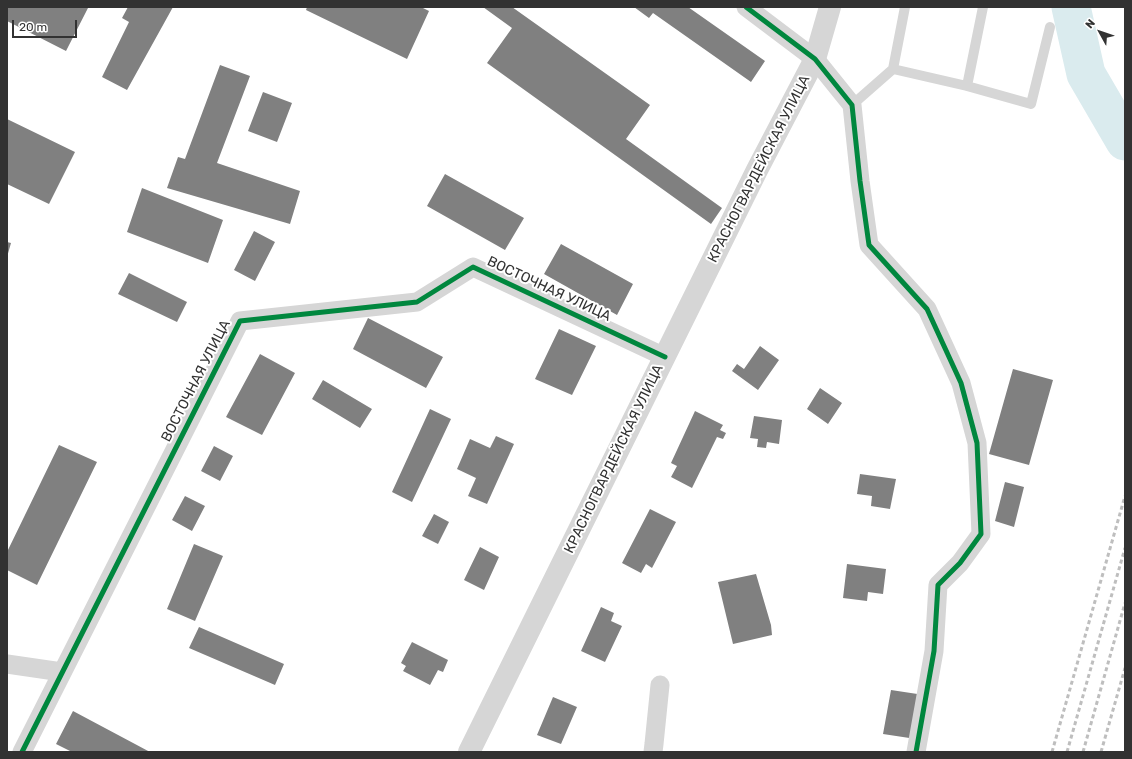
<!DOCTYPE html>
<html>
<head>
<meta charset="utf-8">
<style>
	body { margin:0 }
	#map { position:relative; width:1132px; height:759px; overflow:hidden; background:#fff; font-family:Rubik,sans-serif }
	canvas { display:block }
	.frame { position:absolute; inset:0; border:8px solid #323232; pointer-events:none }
	.north { position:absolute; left:1080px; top:12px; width:40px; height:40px; -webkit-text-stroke:3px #fff; paint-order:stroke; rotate:310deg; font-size:11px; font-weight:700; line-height:16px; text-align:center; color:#323232 }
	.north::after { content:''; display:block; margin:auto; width:14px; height:18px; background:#323232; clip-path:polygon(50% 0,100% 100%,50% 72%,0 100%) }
	.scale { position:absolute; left:12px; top:20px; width:65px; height:18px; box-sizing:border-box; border:2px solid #323232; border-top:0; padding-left:5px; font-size:12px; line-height:14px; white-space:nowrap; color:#323232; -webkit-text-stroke:3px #fff; paint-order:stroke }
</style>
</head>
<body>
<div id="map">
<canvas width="1132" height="759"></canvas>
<div class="frame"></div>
<div class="north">N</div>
<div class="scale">20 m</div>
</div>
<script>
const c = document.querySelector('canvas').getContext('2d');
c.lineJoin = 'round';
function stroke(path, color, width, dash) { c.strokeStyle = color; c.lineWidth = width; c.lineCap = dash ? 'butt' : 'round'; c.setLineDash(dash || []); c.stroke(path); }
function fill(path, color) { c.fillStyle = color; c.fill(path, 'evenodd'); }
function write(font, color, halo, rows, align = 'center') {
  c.font = font + ' Rubik,sans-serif'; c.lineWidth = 4; c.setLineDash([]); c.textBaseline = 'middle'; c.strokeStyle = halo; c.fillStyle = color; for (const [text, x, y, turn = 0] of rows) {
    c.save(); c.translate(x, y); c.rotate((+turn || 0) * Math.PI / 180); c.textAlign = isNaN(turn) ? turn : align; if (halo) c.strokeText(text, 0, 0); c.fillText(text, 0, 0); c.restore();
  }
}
stroke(new Path2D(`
	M1071,7L1086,74L1125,141`), '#daebee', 39);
fill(new Path2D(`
	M7,7H85L88,8L66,51L7,21Z
	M128,7H173L127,90L102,77L129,22L122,18Z
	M307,7H421L429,11L407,59L306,10Z
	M483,7H512L650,105L626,139L722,208L711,224L487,63L512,28Z
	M634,7H688L765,61L751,82L653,13L649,18Z
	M220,65L250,76L217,163L300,191L290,224L167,188L178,157L185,159Z
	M263,92L292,103L277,142L248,131Z
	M7,119L75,152L49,204L7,184Z
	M445,174L524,218L505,250L427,206Z
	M142,188L223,220L208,263L127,232Z
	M254,231L275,242L255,281L234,270Z
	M7,242L11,243L7,257Z
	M561,244L633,284L617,315L544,274Z
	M129,273L187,302L177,322L118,294Z
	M368,318L443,357L426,388L353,349Z
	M559,329L596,346L572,395L535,379Z
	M760,346L779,360L758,390L732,371L737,364L744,369Z
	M260,354L295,373L262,435L226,417Z
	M1013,369L1053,380L1029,465L989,454Z
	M323,380L372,409L360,428L312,399Z
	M820,388L842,403L828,424L807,409Z
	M430,409L451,419L412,502L392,492Z
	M695,411L723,425L720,430L726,433L723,439L717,437L692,488L671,477L677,466L671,463Z
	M754,416L782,420L779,444L767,442L766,448L757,447L758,439L750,438Z
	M496,436L514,444L487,504L468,496L476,478L457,469L470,439L490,448Z
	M59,445L97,462L37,585L7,570V552Z
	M214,446L233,456L220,481L201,471Z
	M860,474L896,479L890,509L871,506L872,496L857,494Z
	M1005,482L1024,487L1014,527L995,521Z
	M185,496L205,506L192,531L172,520Z
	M650,509L676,522L652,568L646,564L641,573L622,563Z
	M434,514L449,522L438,544L422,536Z
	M194,544L223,556L195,621L167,609Z
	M480,547L499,557L484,590L464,580Z
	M847,564L886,569L883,594L868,592L867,601L843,598Z
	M756,574L771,625L772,635L733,644L718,582Z
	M601,607L614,613L611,621L622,626L605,662L581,651Z
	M199,627L284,664L275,685L189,648Z
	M412,642L448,660L443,672L438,670L430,685L403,671L406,666L401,663Z
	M891,690L924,695L916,739L883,734Z
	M553,697L577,707L561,744L537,735Z
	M73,711L150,752H72L56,744Z`), '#808080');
stroke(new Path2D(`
	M893,69L967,86L1031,104L1050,27
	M967,86L983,7
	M852,105L893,69L905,7`), '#d6d6d6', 10);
stroke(new Path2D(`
	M746,7L815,59L852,105L860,181L869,245L927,309L961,383L977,443L981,534L960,563L938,585L934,651L916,752
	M7,664L62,672
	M22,752L240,321L417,302L473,267L665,357
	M653,752L654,744L660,685`), '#d6d6d6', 19);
stroke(new Path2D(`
	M469,752L757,170L815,59L830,7`), '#d6d6d6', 22);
stroke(new Path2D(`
	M1052,752L1125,496
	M1067,752L1125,548
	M1083,752L1125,603
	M1101,752L1125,668`), '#bebebe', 3, [4, 3]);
stroke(new Path2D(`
	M746,7L815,59L852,105L860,181L869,245L927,309L961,383L977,443L981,534L960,563L938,585L934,651L916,752
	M22,752L240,321L417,302L473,267L665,357`), '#00873e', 5);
write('14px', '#323232', '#fff', [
	["КРАСНОГВАРДЕЙСКАЯ УЛИЦА",759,169,-63],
	["ВОСТОЧНАЯ УЛИЦА",549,289,25],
	["ВОСТОЧНАЯ УЛИЦА",196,381,-63],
	["КРАСНОГВАРДЕЙСКАЯ УЛИЦА",614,459,-64]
]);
</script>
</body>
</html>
